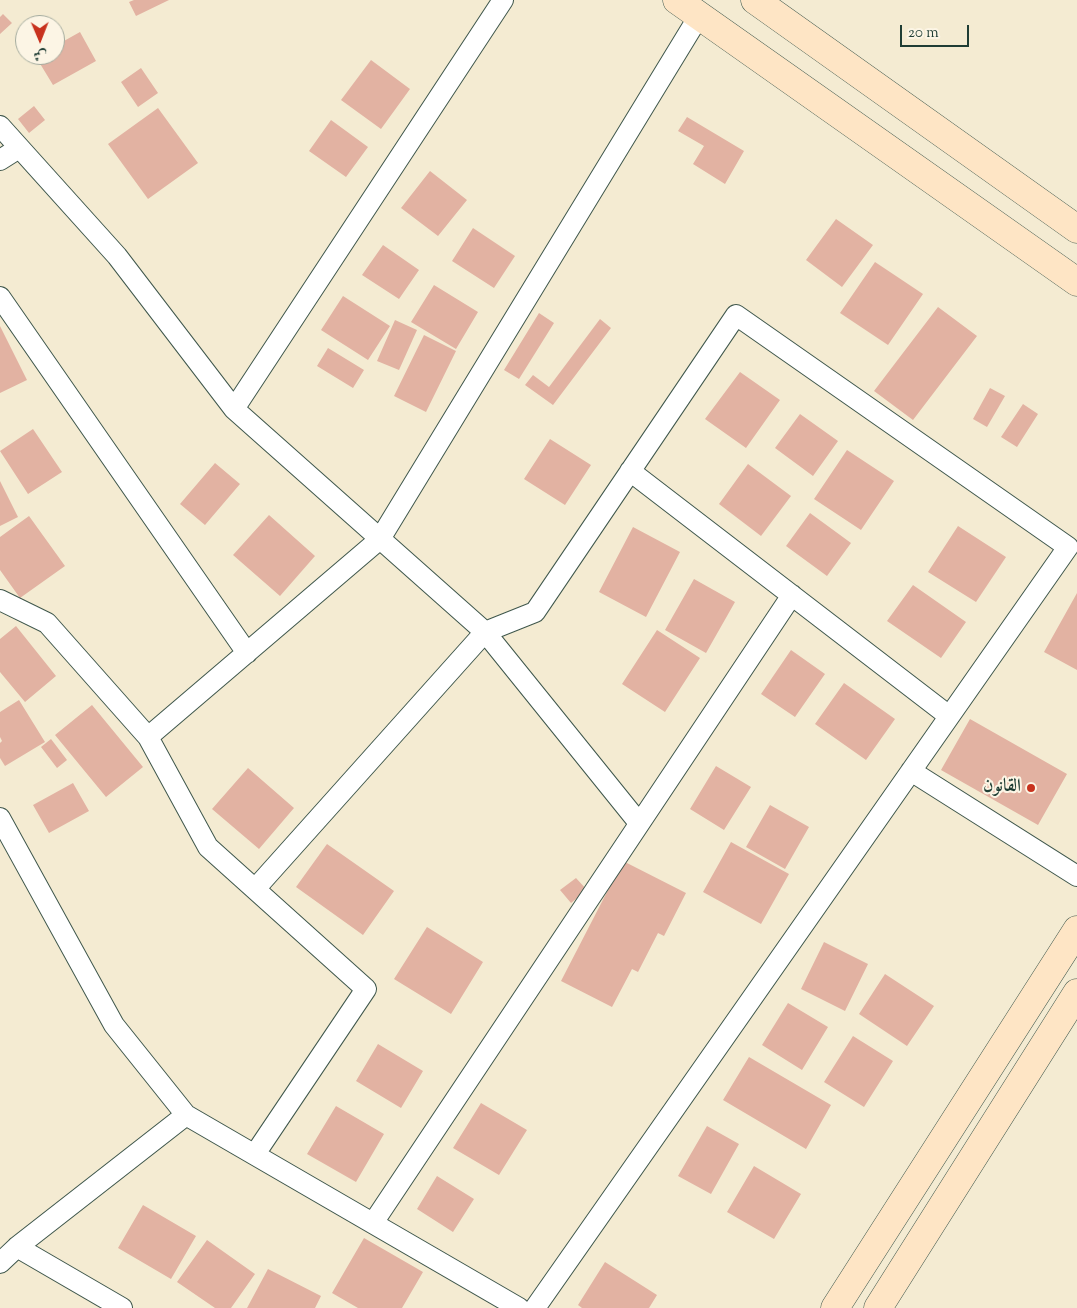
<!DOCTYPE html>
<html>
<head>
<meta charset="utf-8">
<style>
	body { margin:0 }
	#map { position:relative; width:1077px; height:1308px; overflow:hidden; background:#f4ebd2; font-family:"Sorts Mill Goudy",Amiri,serif }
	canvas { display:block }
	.north { position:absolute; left:15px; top:15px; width:50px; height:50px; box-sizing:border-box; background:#fcf5e5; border:1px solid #a4ab9e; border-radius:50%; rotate:179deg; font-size:14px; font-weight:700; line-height:20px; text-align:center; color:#1f3d34 }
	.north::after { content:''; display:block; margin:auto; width:18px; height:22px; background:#c8321e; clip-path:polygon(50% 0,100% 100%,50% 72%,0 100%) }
	.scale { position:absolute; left:900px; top:25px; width:69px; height:22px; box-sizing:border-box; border:2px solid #1f3d34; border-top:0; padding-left:6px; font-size:15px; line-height:18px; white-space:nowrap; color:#1f3d34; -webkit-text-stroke:4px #fcf5e5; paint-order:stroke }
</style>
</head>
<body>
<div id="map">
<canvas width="1077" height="1308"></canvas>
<div class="north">ش</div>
<div class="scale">20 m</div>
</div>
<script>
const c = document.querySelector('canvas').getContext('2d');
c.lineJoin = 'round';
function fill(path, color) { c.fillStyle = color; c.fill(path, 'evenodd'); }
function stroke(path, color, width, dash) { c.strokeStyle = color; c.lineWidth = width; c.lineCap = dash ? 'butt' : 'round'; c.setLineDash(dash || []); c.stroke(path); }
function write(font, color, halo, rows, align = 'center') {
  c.font = font + ' "Sorts Mill Goudy",Amiri,serif'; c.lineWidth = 4; c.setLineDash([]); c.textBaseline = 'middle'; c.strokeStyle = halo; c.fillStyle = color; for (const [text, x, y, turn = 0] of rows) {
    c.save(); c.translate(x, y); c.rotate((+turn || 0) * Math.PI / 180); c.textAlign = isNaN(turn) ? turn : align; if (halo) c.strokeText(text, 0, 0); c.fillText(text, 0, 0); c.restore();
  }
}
fill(new Path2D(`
	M134,0H169L136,16L129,2Z
	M3,14L12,23L0,34V17Z
	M80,32L96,61L53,85L36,57L55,55V46Z
	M371,60L410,89L381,129L341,100Z
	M141,68L158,93L138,107L121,82Z
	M34,106L45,120L29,133L18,119Z
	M158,108L198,163L148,199L108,144Z
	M687,117L744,151L725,184L693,164L704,146L678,131Z
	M331,120L368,147L346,177L309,151Z
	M430,171L467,200L438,236L401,208Z
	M836,219L873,245L842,287L806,260Z
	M473,228L515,256L494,288L452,261Z
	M383,245L419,270L399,299L362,275Z
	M875,262L923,294L888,345L840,313Z
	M434,285L478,312L456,349L411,322Z
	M343,296L390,326L368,360L321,330Z
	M938,307L977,336L913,420L874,391Z
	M539,313L554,323L519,379L504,370Z
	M600,319L611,328L553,405L525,385L533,375L549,387Z
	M395,320L417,330L399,370L377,361Z
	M0,326L27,380L0,393Z
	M424,335L456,351L426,412L394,396Z
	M328,348L364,370L353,388L317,366Z
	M740,372L780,400L746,448L705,419Z
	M990,388L1005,396L987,427L973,419Z
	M1023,404L1038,414L1017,447L1001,437Z
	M800,414L838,441L813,476L775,448Z
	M33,429L62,472L28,494L0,451Z
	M550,439L591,465L565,505L524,479Z
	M847,450L894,481L861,530L814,499Z
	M215,463L240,484L205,525L180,504Z
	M748,464L791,496L761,536L719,504Z
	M0,481L18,517L0,526Z
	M810,513L851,543L827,576L786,546Z
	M269,515L315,556L280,596L233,555Z
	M29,516L65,566L20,598L0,570V537Z
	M958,526L1006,557L976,602L928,572Z
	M633,527L680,552L646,617L599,592Z
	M694,579L735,602L706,653L665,630Z
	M913,585L966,622L941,658L887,621Z
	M1077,593V670L1044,652Z
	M16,626L56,676L25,702L0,672V639Z
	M657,630L700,658L665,712L622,684Z
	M791,650L825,674L795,717L761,694Z
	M844,683L895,719L866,760L815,724Z
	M19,700L45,742L5,766L0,758V743L2,741L0,737V712Z
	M92,705L143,767L106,797L55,735Z
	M970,719L1067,774L1038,825L941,770Z
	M51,739L67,760L57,768L41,747Z
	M716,766L751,787L724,830L690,809Z
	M248,768L294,808L259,849L212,809Z
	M73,783L89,811L49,833L33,805Z
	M770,805L809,827L785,869L746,847Z
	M731,842L789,874L761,924L703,892Z
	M327,844L394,891L363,935L296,887Z
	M623,861L686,893L664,936L658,933L638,972L632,969L612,1007L561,981Z
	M576,878L587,890L571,903L560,890Z
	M427,927L483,962L451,1014L394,979Z
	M824,942L868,964L845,1011L801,989Z
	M885,974L934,1006L907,1046L859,1014Z
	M788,1003L828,1027L802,1070L762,1045Z
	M853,1036L893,1061L864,1107L824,1082Z
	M378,1044L423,1071L401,1108L356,1081Z
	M749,1057L831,1105L806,1149L723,1100Z
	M481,1103L527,1130L499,1175L453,1148Z
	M336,1106L384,1134L356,1182L307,1154Z
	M707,1126L739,1144L711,1194L678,1176Z
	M754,1166L801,1194L774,1239L727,1212Z
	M437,1176L474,1199L453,1232L417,1209Z
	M143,1205L196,1236L171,1279L118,1248Z
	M364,1238L423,1272L402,1308H358L332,1293Z
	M207,1240L255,1274L231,1308H215L177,1282Z
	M605,1262L657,1295L649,1308H582L578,1305Z
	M268,1269L321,1296L315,1308H247Z`), '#e2b2a2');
const minor = new Path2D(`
	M0,126L117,256L234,409L485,632L255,889
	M0,160L19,148
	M0,297L247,653
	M234,409L503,0
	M630,471L949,716
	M0,600L47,623L148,737L208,847L366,989L255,1154
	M148,737L380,539L699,16
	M911,771L1077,876
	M0,818L114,1025L186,1115
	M373,1223L792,595
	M17,1247L122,1308
	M0,1263L17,1247L186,1115L519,1308
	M535,1308L1068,547L736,315L535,612L485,632L639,823`);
const secondary = new Path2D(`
	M677,0L1077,282
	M755,0L1077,229
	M835,1308L1077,930
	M878,1308L1077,993`);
stroke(minor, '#3f574c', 22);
stroke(secondary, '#3f574c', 29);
stroke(minor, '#fff', 20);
stroke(secondary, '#fee5c5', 28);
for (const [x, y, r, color] of [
	[1031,788,5,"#c8321e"]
]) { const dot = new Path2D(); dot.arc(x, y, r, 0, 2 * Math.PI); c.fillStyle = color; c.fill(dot); stroke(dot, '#fcf5e5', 2); }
write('bold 18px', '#1f3d34', '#fcf5e5', [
	["القانون",1021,788]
], 'right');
</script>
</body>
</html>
